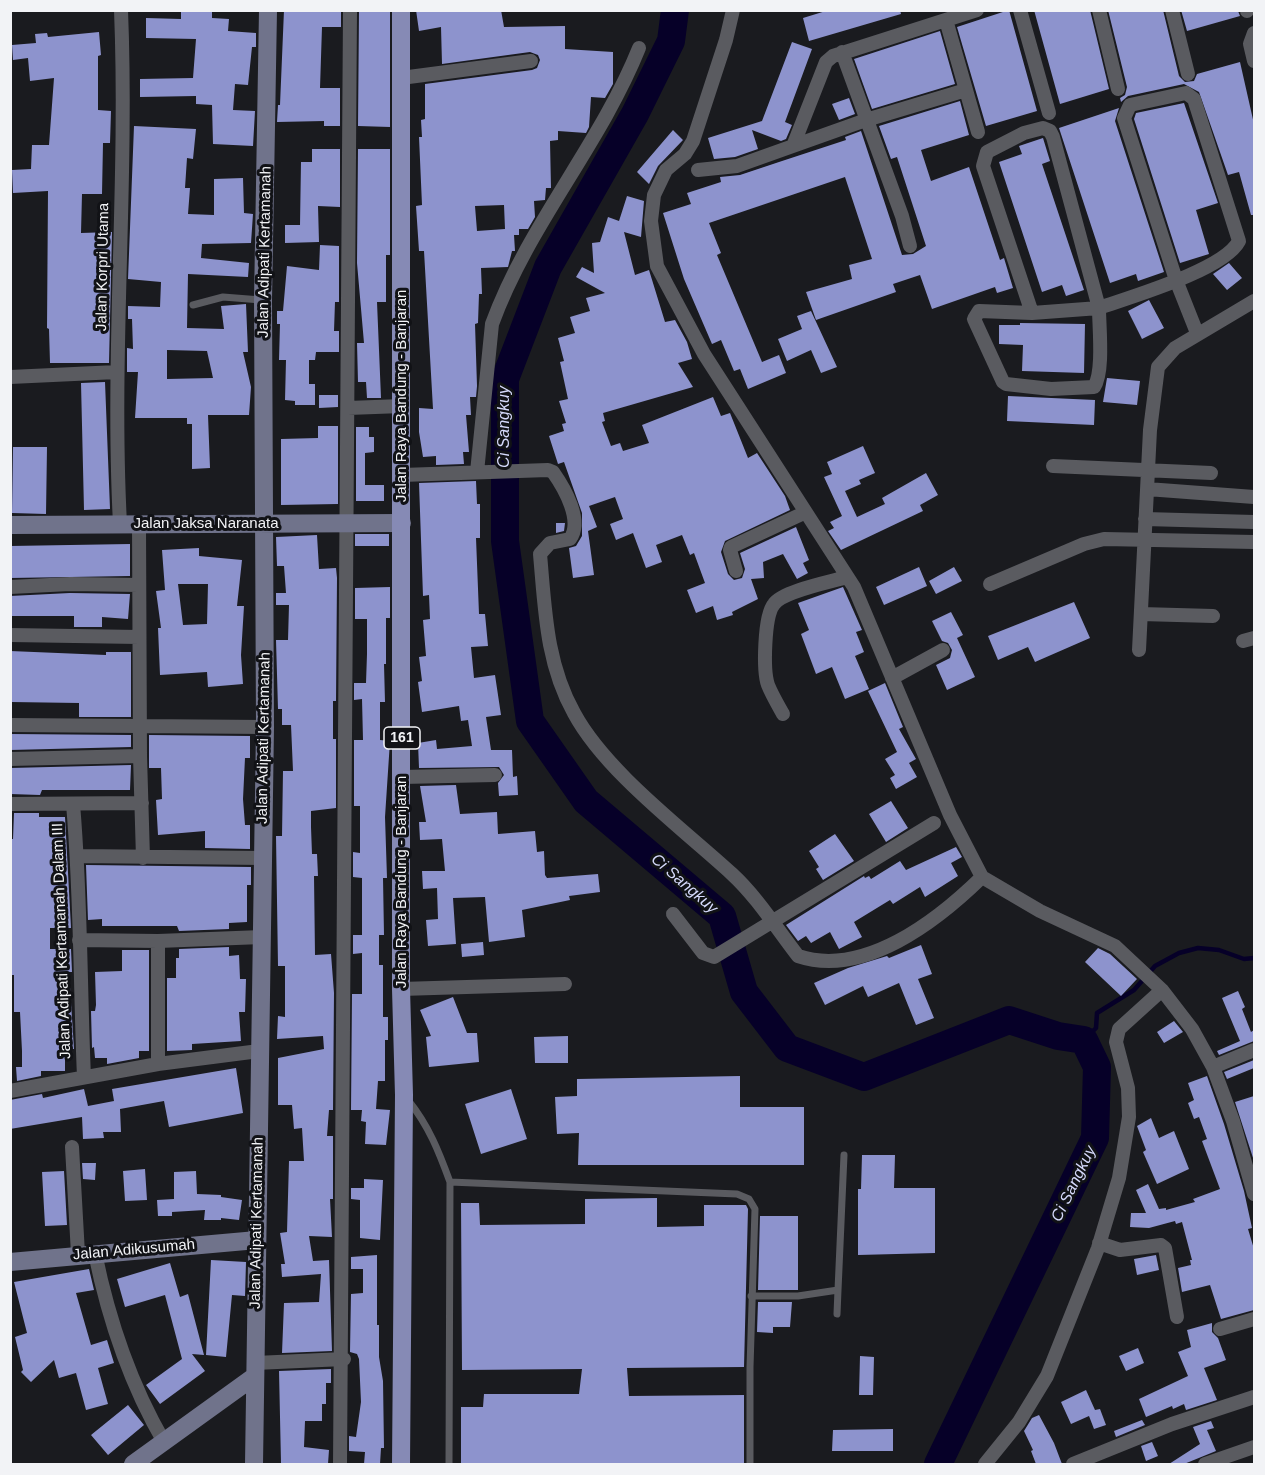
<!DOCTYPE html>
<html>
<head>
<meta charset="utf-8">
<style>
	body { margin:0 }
	#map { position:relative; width:1265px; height:1475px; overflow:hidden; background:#1a1b1f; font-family:Arial,sans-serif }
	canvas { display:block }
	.frame { position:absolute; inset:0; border:12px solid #f2f3f6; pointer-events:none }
</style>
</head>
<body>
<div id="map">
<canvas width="1265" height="1475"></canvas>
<div class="frame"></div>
</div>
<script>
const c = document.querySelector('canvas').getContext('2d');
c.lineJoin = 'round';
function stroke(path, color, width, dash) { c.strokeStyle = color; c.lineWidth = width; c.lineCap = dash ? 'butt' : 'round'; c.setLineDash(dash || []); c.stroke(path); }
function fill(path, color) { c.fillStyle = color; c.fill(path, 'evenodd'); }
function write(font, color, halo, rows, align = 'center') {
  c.font = font + ' Arial,sans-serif'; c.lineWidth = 6; c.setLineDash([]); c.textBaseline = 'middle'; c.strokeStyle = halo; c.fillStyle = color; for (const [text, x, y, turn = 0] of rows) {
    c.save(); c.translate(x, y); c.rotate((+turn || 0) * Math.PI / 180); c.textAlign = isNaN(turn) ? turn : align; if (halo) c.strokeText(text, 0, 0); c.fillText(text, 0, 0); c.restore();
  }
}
stroke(new Path2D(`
	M1084,1040L1096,1028L1097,1013L1134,990L1155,966L1179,953L1198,948L1219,950L1244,959L1254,958`), '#060028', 4.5);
stroke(new Path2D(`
	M675,10L671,41L635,114L548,267L505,379V541L530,721L586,801L722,916L744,992L787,1048L864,1077L1009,1020L1058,1036L1084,1040L1097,1067L1095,1138L938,1464`), '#060028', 28);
fill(new Path2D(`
	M181,10H212V18L229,19L228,31L256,33V47H252L248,85L235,84L233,110L255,111L253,146L213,144L212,105L196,104V96L140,97V79L193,78L196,39L146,38V18L181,19Z
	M284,10H341V27H322L320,88H340V126H324V121L277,122L278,105H280Z
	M359,10H390V127L358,126Z
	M416,10H501L504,27L565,26V49L613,52V84L605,98L591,97L589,127L586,133L558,131V140L550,141L551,188H546L545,200L534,201L535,217L528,229H519V235H514L515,251H512L508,267L481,268L482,294H479L478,323L475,324L477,386L476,397H470L471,415H466L469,452H463L464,464L436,465V456L423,457L419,432V408L433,409L424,251H419L416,206L422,205L419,137H422L421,120L425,119V84L532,70L537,68L540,60L538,55L530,52L442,64L441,27L419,31ZM504,205L505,229L477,231L475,206Z
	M829,10H900L901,14L809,41L803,18Z
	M1009,10L1037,111L986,126L957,27Z
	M1034,10H1090L1109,89L1060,104Z
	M1108,10H1163L1179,76L1185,82L1194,81L1197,74L1240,62L1254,124V215H1251L1239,172L1228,175L1199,92L1184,84L1128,96L1121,102L1120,98L1125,95L1127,87Z
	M1181,10L1238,11L1240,16L1187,31Z
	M940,31L955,84L872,109L854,59Z
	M99,32L101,55L98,56V110L111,111L110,143H103L102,194H82L81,233L112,232L109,363H50L49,329L47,328L48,191L13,193L12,170L31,169L32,145H49L54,78L30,81L28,58L13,60L12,45L36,43L35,34L47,33L48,37Z
	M792,42L812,49L785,122L792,125L786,139L781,141L752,130L758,149L735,157L714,159L708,138L762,121Z
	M849,98L855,114L839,120L832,104Z
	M960,101L969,135L921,150L931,181L969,167L1000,260L1004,258L1013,288L997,293L995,287L932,309L920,275L893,284L896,292L816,320L806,292L852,279L849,265L872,259L845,177L709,223L721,253L717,255L762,362L779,355L786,373L748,389L740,369L734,371L721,340L712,344L684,279L663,213L691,204L687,193L721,182L720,177L740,175L779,162L846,140L845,137L861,131L902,255L913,254L926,246L897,157L891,159L879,126Z
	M1184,103L1218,203L1196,210L1209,254L1180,263L1134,119L1136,113Z
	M1119,108L1115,121L1164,272L1138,281L1136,274L1110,283L1059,128Z
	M134,126L196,129L193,159L187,158L185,188H190L188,214L214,215V179L243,178L244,213L253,214L251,243L202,244L201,258L249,263L248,277L188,274L187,328L224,329L221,306L246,304L248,352H243L251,387L249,415H208L210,468L192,469V424H187V418H135L138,372H127V348L133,349L132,319H128V306L160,307L161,282L128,279ZM167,350L207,351L213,378L167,379Z
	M673,130L683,140L658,166L649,184L637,172Z
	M1043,138L1050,161L1042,164L1084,290L1066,296L1062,285L1042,292L999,162L1022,154L1019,146Z
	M312,149H340V207L318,206L319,242L285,243V225H300L301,162H312Z
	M358,149H390V255H386V302H377L381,398H367L366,382H358L357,343H364L357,263Z
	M627,196L644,201L641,237L624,232L635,275L649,270L665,322L675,320L687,342L692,359L678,363L693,387L603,413L605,421L602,422L611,446L620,443L623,451L649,443L642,425L713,397L721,416L730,413L748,458L757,453L785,496L790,510L725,541L721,552L728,574L734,580L742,578L745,569L740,553L796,527L809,560L803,563L808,573L797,579L783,554L763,562L764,578L751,579L758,599L732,612L733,615L717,620L713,606L696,613L687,590L705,583L694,553L690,555L682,535L656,545L662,562L646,568L633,533L616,540L610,524L623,519L615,497L589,506L597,527L588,531L594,575L573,578L569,548L576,546L582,536V513L564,462L558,464L549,436L564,431L562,424L566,423L559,401L568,399L560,362L564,361L558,338L575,333L570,317L590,311L586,298L605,293L576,277L582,267L594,273L592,243L600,242L608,217L619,221Z
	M320,245L339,246V302H335L334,331H339V352H316L315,360H309V384H315V405H295V401L285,400L286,360H279L280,324H277V311H283L287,266L319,270Z
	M1229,263L1242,278L1227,290L1213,274Z
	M1149,300L1164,328L1142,339L1128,311Z
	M811,311L837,367L821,373L811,350L787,361L778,339L802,329L797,316Z
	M1020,323L1085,324L1084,373L1022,371L1023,345L999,344V325H1020Z
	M1107,378L1140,381L1137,405L1103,402Z
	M105,382L110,509L84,510L81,383Z
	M319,395H338V407L319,408Z
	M1008,396L1095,400L1094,425L1007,421Z
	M318,426H338V504L281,505V439L318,438Z
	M356,427H369V437H374V452L365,453V485H384V501H356Z
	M863,446L875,473L859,480L861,484L845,491L857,517L885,504L882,498L926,473L938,495L920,505L923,511L841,550L828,531L834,528L830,522L842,516L824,477L832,474L827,462Z
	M13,447H47L46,514L12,513Z
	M476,481L477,504H480V538H476L479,614H485L488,646L471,647L474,678L495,675L501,715L486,717L491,750H512L513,777L517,776L518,795L499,796L498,783L504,775L499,767L419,768L418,743L436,740L437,749L472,746L468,720L461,721L459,706L422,712L418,682L422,681L419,657L426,656L423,620L430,619L429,595L423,596L419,483Z
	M556,523H565L564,531L556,533Z
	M355,534H389V546H355Z
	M317,535L319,569L336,568L337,578L336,701H333V739H336V808L311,811V827L312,854H317L318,876H314L315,955L331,954L334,993L333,1110H329L327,1136H333V1199H330L332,1237L309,1236L313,1261L329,1260L332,1351L282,1353L284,1303L319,1302L321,1274L282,1277L281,1264H285L280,1233L287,1232L289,1161H304L302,1128L294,1129L292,1105H278V1058L324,1049L323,1036L277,1039L278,1016L285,1017V966H278L276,836H282L283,771H293L291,725H282V709H278L276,640H288L289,605H276V593H286L284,566H277L276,537Z
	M130,544V576L10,578V546Z
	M199,548V556L242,560L237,606H244L241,655L243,684L208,687L207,672L160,675L158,628H161L156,591L165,590L162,550ZM178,584H208L207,624L183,625Z
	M919,567L927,586L884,605L876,587Z
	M954,567L962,581L936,594L929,581Z
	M390,587V618H386V664H384L385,702H380V740L390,741L385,817L387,878H383L384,935H379V965H383V1017H388V1040H385V1081H378L376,1109L390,1110L386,1145L365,1144L366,1122L361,1121L362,1110H351L352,994H362V953L353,954V935H362V878L353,877V852L360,853V806H354V740H363L362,699L354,700V683H366L367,654V619H355V588Z
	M843,587L862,630L856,632L864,652L855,656L869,689L845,699L832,667L816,674L801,634L809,630L798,603Z
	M70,593L130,594L128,619L102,617V627H74V616H10V596Z
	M1074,602L1090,638L1035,662L1028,647L998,660L988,636Z
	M951,612L963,635L957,638L975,677L947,690L936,665L950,658L952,650L948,643L942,641L932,621Z
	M10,651L106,655V652H131V717H79V703L11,702Z
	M885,683L903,727L899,729L916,759L909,763L917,777L896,789L890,778L895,775L885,759L897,752L868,691Z
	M10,734L131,735V747L10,750Z
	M149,735L250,736V758H245L243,799L245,825H250V849L205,848V831L158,835L156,800L162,799L161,768H149Z
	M131,765L130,790H42L40,795L10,794V768Z
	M456,785L460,814L497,812L498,834L535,831L537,852L544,851L545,875L547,878L598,874L600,892L569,896L570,900L522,910L525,937L489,942L485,897L453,898L456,944L428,946L426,920L438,919L437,888L423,889L422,871H445L442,839L420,840L419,822H426L420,786Z
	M891,801L908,828L886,842L869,814Z
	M14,813H39V817H65L71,928H50V949H71L72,972H69L74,1049H65V1071H41V1076L17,1081L16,1067H22V1051L20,1012H14V975H11L10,839H13Z
	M835,834L854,861L823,880L816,869L819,867L809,851Z
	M956,847L962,857L951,863L958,876L925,897L920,887L893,904L890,900L854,922L862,937L839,949L830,932L811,943L806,936L798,941L786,925L864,876L865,878L869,876L871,879L900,861L906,870Z
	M86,865L251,867V885H247V922L229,923V929L179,931L177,926H102V919L88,920Z
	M483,942L484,955L462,957L461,944Z
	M921,945L932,974L918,979L934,1018L916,1025L899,983L868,997L863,986L825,1005L814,983L848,968L887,956L889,958Z
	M229,947V956L239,955L240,979H246L245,1012H239L241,1041L192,1044V1050L167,1051V978H176V958H179V949Z
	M1098,948L1110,954L1137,979L1121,996L1085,962Z
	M122,950H149V1051H139V1058L107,1064V1058H95L94,1047L92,1048L91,1011H95L96,1005L95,972L122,971Z
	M1238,991L1245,1007L1242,1009L1251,1032L1254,1030V1041L1219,1055L1217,1051L1240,1041L1222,998Z
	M453,997L467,1033H477L479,1062L429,1067L426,1037L431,1036L420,1010Z
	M1174,1021L1183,1032L1164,1043L1157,1032Z
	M568,1036V1063H535L534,1037Z
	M1254,1060V1068L1227,1079L1224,1072Z
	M236,1068L243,1113L169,1127L164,1101L120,1109L121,1132H103L104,1138L83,1139L82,1117L10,1129V1100L42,1094L43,1098L84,1089L88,1106L114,1101L112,1089Z
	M740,1076V1107H804V1165H578L579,1133L557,1134L555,1097L577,1096V1079Z
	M1207,1076L1224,1124L1244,1191L1252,1228L1248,1229L1254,1249V1310L1221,1319L1210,1285L1182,1292L1178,1268L1191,1265L1190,1260H1192L1182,1222L1176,1224L1175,1221L1149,1228L1130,1227L1131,1213H1146L1136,1190L1148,1184L1159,1209L1166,1208V1210L1195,1202L1193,1199L1220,1189L1202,1141L1207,1139L1199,1117L1194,1119L1188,1103L1194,1100L1188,1083Z
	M511,1089L527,1139L481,1154L465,1104Z
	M1254,1096V1161L1235,1102Z
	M1151,1118L1159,1138L1174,1131L1189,1169L1157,1184L1143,1152L1146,1150L1137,1126Z
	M862,1155H895L894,1188H935V1253L858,1255V1189H861Z
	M82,1163H96L95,1180L83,1179Z
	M145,1169L147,1200L125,1201L123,1171Z
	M64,1171L67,1225L45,1226L42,1172Z
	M196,1171L197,1194L221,1195V1197L242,1200L239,1220L221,1218V1220H204L205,1210L172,1212V1216H158L157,1200L174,1199V1172Z
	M364,1179L383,1180L380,1240L360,1238V1200L351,1199V1188H364Z
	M657,1198V1227L704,1226V1205H746L748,1209L744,1367L627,1368L629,1396L744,1395V1464H461V1407H483L484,1394H579L582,1369L462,1370L461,1203H479L480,1225L585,1224V1199Z
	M760,1216H798V1290H758Z
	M377,1255V1325H379V1357L383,1381L384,1448H381L380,1464H364L365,1452L349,1451V1436L356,1437L361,1402L359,1359L357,1354L350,1352L351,1294L363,1293V1269H351V1257Z
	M1156,1255L1159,1270L1137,1275L1134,1259Z
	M211,1260L246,1262L245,1296L232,1295L226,1357L206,1355Z
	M170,1263L180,1297L188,1294L204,1355L192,1354L205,1371L160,1404L146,1385L182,1359L165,1295L125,1307L117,1279Z
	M89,1269L94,1290L76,1293L91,1345L107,1340L114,1363L98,1368L108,1404L86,1410L76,1373L59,1378L54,1360L31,1382L21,1372L23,1370L15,1337L27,1333L14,1282Z
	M758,1302H792L790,1327H773V1333L757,1332Z
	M1212,1323V1332L1218,1338L1226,1360L1204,1368L1217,1400L1186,1410L1184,1404L1173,1409L1172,1406L1146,1417L1139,1399L1188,1376L1178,1352L1191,1347L1187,1330Z
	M1138,1348L1144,1363L1126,1371L1119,1356Z
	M860,1356L874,1357L873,1395H859Z
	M331,1369V1383H326V1404H322V1421H305L304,1447L329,1450L328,1464L281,1463L279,1371Z
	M1086,1390L1095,1410L1100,1409L1106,1425L1094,1429L1089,1416L1071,1424L1061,1402Z
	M128,1405L144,1425L108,1455L91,1435Z
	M1039,1415L1054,1443L1062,1464H1036L1031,1451L1033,1450L1024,1431L1032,1418Z
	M1142,1420L1145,1425L1116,1437L1114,1431Z
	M1211,1421L1214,1428L1207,1430L1216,1451L1184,1464H1169L1200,1444L1193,1427Z
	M893,1429V1451H832L833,1430Z
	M1152,1442L1158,1456L1146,1461L1141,1446Z`), '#8d93cd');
stroke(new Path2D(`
	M193,305L223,297L261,300
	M408,1100C429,1126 439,1152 450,1182L737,1194L749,1199L755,1209L750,1367V1464
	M751,1296H798L838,1290L844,1155
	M837,1314L838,1290
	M449,1464L450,1182`), '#5a5b60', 7);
stroke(new Path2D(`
	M733,10L726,40L693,141L685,154L666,170L654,195L651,221L657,266L704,354L854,587L950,815L982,877L1040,911L1115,946L1162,990L1192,1029L1213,1067L1233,1121L1254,1194
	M1020,10L1049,113
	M1099,10L1118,89
	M1172,10L1188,74
	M1247,10V11
	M946,20L978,132
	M1254,33L1250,44L1254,61
	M842,52L902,216L910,246
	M401,78L531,61
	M1043,128L1050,131L1053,137L1099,308L1032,313L983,166L987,152L1024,133Z
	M793,146L866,120L966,90
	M698,170L737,166L793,146L826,62L833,56L977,10
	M1032,313L979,311L974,319L1003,382L1006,384L1051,389L1094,387C1104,372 1099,327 1099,308C1130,297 1224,270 1239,241L1194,99L1186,93L1130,105L1124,118L1176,280L1197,333
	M10,377L117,372
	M348,408L402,406
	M1053,466L1211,473
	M477,472L492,324C528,225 600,145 639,48
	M402,475L548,470L553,472C565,489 583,521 570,539L550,543L540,554C545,609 546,663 574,713C605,771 683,829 732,874C757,897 777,929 798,956C864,978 937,921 982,877
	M1147,489L1254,497
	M1145,519L1254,522
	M120,524C111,353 128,182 121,10
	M139,524L140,756L143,858
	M736,571L730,550L731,547L804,513
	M990,584L1084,544L1104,539L1254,542
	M10,587L70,584L139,585
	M1141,614L1213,616
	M10,635L139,637
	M1243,641L1254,638
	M1139,650L1150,430L1158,367L1175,348L1254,301
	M892,678L943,650
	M783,714C778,705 772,695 768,685C763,671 764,616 774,604C783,591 830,582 847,577
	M10,725L265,727
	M10,759L140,756
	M402,777L495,775
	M10,804L142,803
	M73,804C81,894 80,986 84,1077
	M78,856L263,858
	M673,914L703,953L714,957L934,823
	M79,940L158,941L262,937
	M158,941V1064
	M401,989L565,984
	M1213,1067L1254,1050
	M10,1091L158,1064L259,1051
	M72,1147L78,1254
	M1099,1243L1120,1250L1161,1245L1165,1248L1177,1317
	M95,1253C108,1317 131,1385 164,1442
	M1220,1329L1254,1319
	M255,1363L344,1359H341
	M340,1464L350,10
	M985,1464L1019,1422L1047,1376L1098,1248L1119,1178L1129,1117L1128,1088L1116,1042L1119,1029L1162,990
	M1073,1464L1172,1424L1254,1397
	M1205,1464L1254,1447`), '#5a5b60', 14);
stroke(new Path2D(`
	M10,525L402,523
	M10,1262L257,1240
	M133,1464L255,1376
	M254,1464L265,727L263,300L268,10`), '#70738b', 18);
stroke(new Path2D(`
	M401,1464L404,1095L401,989V10`), '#868ab5', 18);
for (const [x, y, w] of [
	[402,738,36]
]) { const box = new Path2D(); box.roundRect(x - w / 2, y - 11, w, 22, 4.5); c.fillStyle = '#111216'; c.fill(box); stroke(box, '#f2f3f6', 1.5); }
write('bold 14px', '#f2f3f6', null, [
	["161",402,738]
]);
write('15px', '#f2f3f6', '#111216', [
	["Jalan Adipati Kertamanah",265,252,-89],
	["Jalan Korpri Utama",103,267,-89],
	["Jalan Raya Bandung - Banjaran",402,396,-90],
	["Jalan Jaksa Naranata",206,524],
	["Jalan Adipati Kertamanah",264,738,-89],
	["Jalan Raya Bandung - Banjaran",402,882,-90],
	["Jalan Adipati Kertamanah Dalam III",62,941,-92],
	["Jalan Adipati Kertamanah",257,1223,-89],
	["Jalan Adikusumah",134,1250,-5]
]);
write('italic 16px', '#d5d9fb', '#111216', [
	["Ci Sangkuy",505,427,-90],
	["Ci Sangkuy",684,884,41],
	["Ci Sangkuy",1074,1184,-64]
]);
</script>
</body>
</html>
